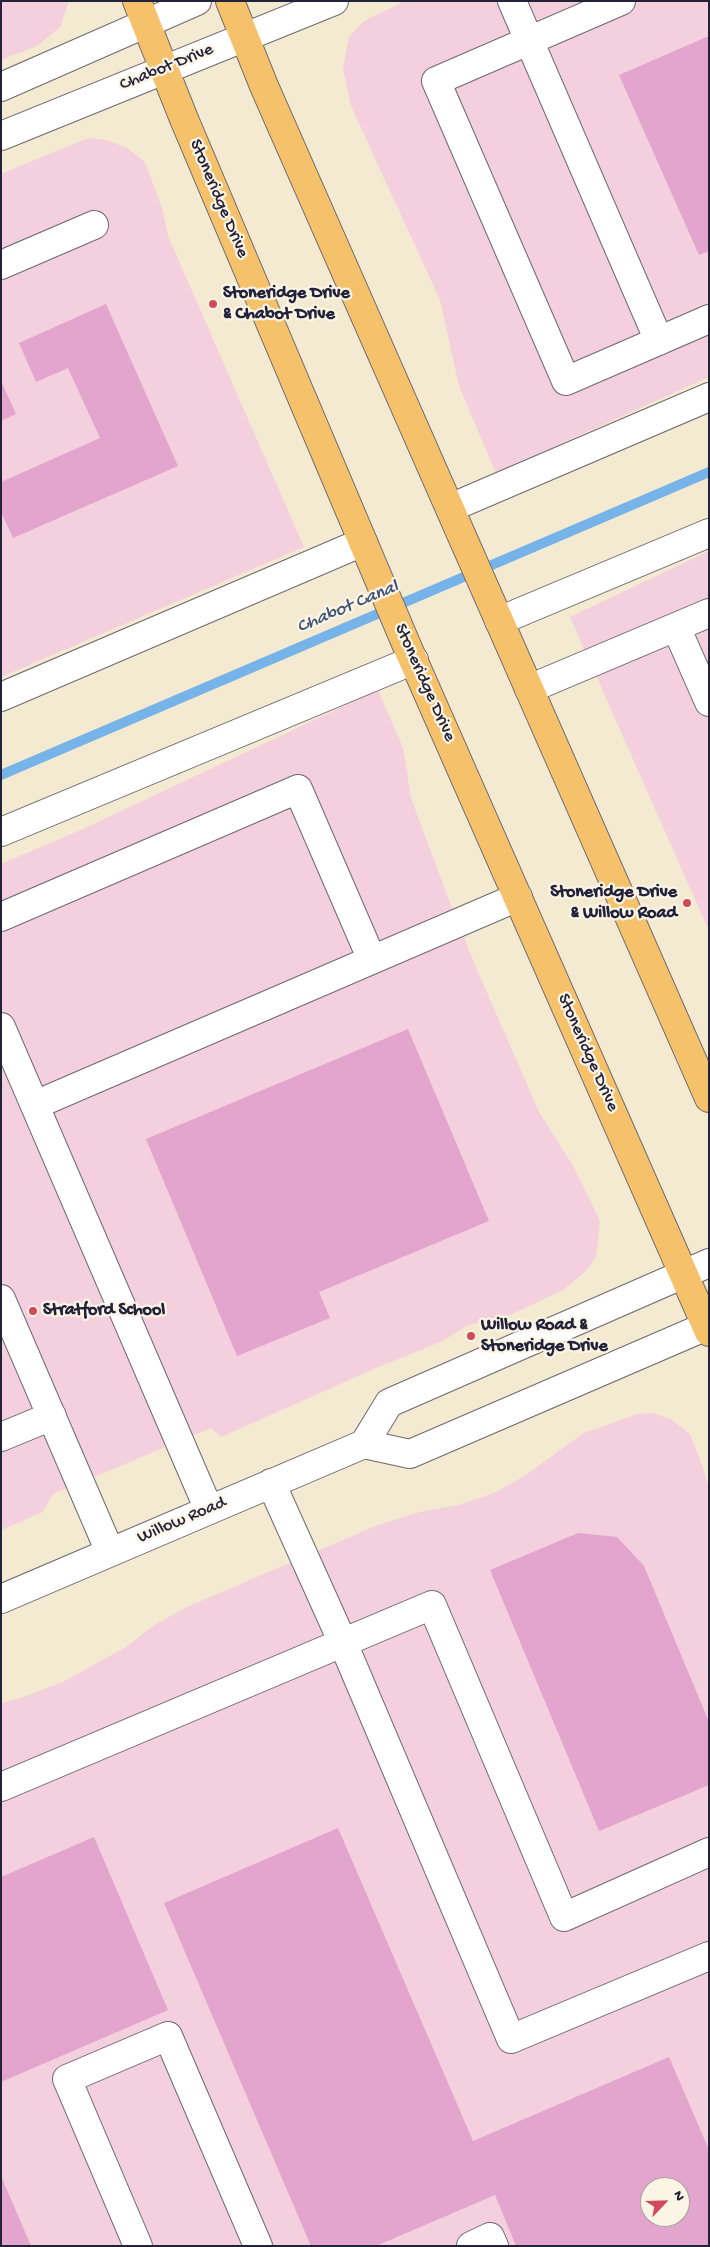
<!DOCTYPE html>
<html>
<head>
<meta charset="utf-8">
<style>
	body { margin:0 }
	#map { position:relative; width:710px; height:2247px; overflow:hidden; background:#f4ead1; font-family:"Gochi Hand",sans-serif }
	canvas { display:block }
	.frame { position:absolute; inset:0; border:2px solid #22223b; pointer-events:none }
	.north { position:absolute; left:640px; top:2177px; width:50px; height:50px; box-sizing:border-box; background:#fcf5e5; border:1px solid #a5a1a1; border-radius:50%; rotate:66deg; font-size:14px; font-weight:700; line-height:20px; text-align:center; color:#22223b }
	.north::after { content:''; display:block; margin:auto; width:18px; height:22px; background:#d1495b; clip-path:polygon(50% 0,100% 100%,50% 72%,0 100%) }
</style>
</head>
<body>
<div id="map">
<canvas width="710" height="2247"></canvas>
<div class="frame"></div>
<div class="north">N</div>
</div>
<script>
const c = document.querySelector('canvas').getContext('2d');
c.lineJoin = 'round';
function fill(path, color) { c.fillStyle = color; c.fill(path, 'evenodd'); }
function stroke(path, color, width, dash) { c.strokeStyle = color; c.lineWidth = width; c.lineCap = dash ? 'butt' : 'round'; c.setLineDash(dash || []); c.stroke(path); }
function write(font, color, halo, rows, align = 'center') {
  c.font = font + ' "Gochi Hand",sans-serif'; c.lineWidth = 4.5; c.setLineDash([]); c.textBaseline = 'middle'; c.strokeStyle = halo; c.fillStyle = color; for (const [text, x, y, turn = 0] of rows) {
    c.save(); c.translate(x, y); c.rotate((+turn || 0) * Math.PI / 180); c.textAlign = isNaN(turn) ? turn : align; if (halo) c.strokeText(text, 0, 0); c.fillText(text, 0, 0); c.restore();
  }
}
fill(new Path2D(`
	M1,1H69L60,27L37,46L1,60Z
	M405,1H709V377L496,473L459,386L440,300L351,106L343,68L349,37L364,21Z
	M88,138L106,140L127,148L145,162L163,211L168,236L304,547L1,677V174Z
	M709,551V931L570,617Z
	M378,690L403,748L411,798L446,892L475,965L539,1112L573,1166L600,1221L596,1257L586,1271L563,1290L508,1316L468,1325L443,1341L376,1368L221,1437L211,1428L53,1494L43,1512L1,1530V864L83,829Z
	M653,1413L672,1420L690,1434L704,1470L709,1490V2246H1V1703L21,1698L63,1682L126,1647L153,1626L185,1608L378,1525L420,1512L459,1505L496,1492L526,1475L582,1434L637,1414ZM650,2187H680V2217H650Z`), '#f4cfdd');
stroke(new Path2D(`
	M1,775L709,472`), '#76b3e8', 10);
fill(new Path2D(`
	M709,36V251L699,255L619,75Z
	M106,304L178,466L13,538L1,512V482L100,438L68,368L36,382L19,343Z
	M1,381L16,414L1,421Z
	M408,1029L489,1221L319,1292L330,1318L237,1356L146,1139Z
	M578,1533L617,1537L644,1566L709,1722V1785L599,1831L490,1570Z
	M338,1828L473,2141L669,2057L709,2150V2246H516L495,2195L376,2246H311L164,1903ZM650,2187H680V2217H650Z
	M94,1837L168,2010L1,2082V1877Z
	M1,2176L31,2246H1Z`), '#e3a5cd');
const minor = new Path2D(`
	M512,1L659,341
	M621,1L436,81L566,381L709,319
	M1,87L197,1
	M1,136L334,1
	M1,265L94,225
	M450,508L709,397
	M499,621L709,533
	M676,627L709,702
	M529,689L709,613
	M1,697L363,542
	M1,832L414,660
	M1,917L298,789L372,960
	M1,1027L209,1510
	M35,1105L518,897
	M1,1299L110,1552
	M1,1437L52,1416
	M364,1444L389,1403L709,1263
	M271,1483L343,1643L511,2039L709,1956
	M1,1599L364,1444L410,1454L709,1325
	M1,1787L432,1605L564,1917L709,1852
	M138,2246L67,2079L168,2036L258,2246
	M471,2246L490,2237L494,2246`);
const major = new Path2D(`
	M137,1L184,119L407,646L709,1332
	M230,1L264,86L709,1098`);
stroke(minor, '#6c6870', 30);
stroke(major, '#6c6870', 30);
stroke(minor, '#fff', 28);
stroke(major, '#f5c16b', 28);
for (const [x, y, r, color] of [
	[213,304,5,"#d1495b"],
	[687,903,5,"#d1495b"],
	[33,1311,5,"#d1495b"],
	[471,1336,5,"#d1495b"]
]) { const dot = new Path2D(); dot.arc(x, y, r, 0, 2 * Math.PI); c.fillStyle = color; c.fill(dot); stroke(dot, '#fcf5e5', 2); }
write('18px', '#22223b', '#fcf5e5', [
	["Chabot Drive",167,68,-22],
	["Stoneridge Drive",218,199,67],
	["Stoneridge Drive",424,683,66],
	["Stoneridge Drive",587,1053,66],
	["Willow Road",182,1521,-23]
]);
write('bold 18px', '#22223b', '#fcf5e5', [
	["Stoneridge Drive",223,294],
	["& Chabot Drive",223,315],
	["Stoneridge Drive",677,893,"right"],
	["& Willow Road",677,914,"right"],
	["Stratford School",43,1311],
	["Willow Road &",481,1326],
	["Stoneridge Drive",481,1347]
], 'left');
write('italic 19px', '#3f5578', '#fcf5e5', [
	["Chabot Canal",348,608,-23]
]);
</script>
</body>
</html>
